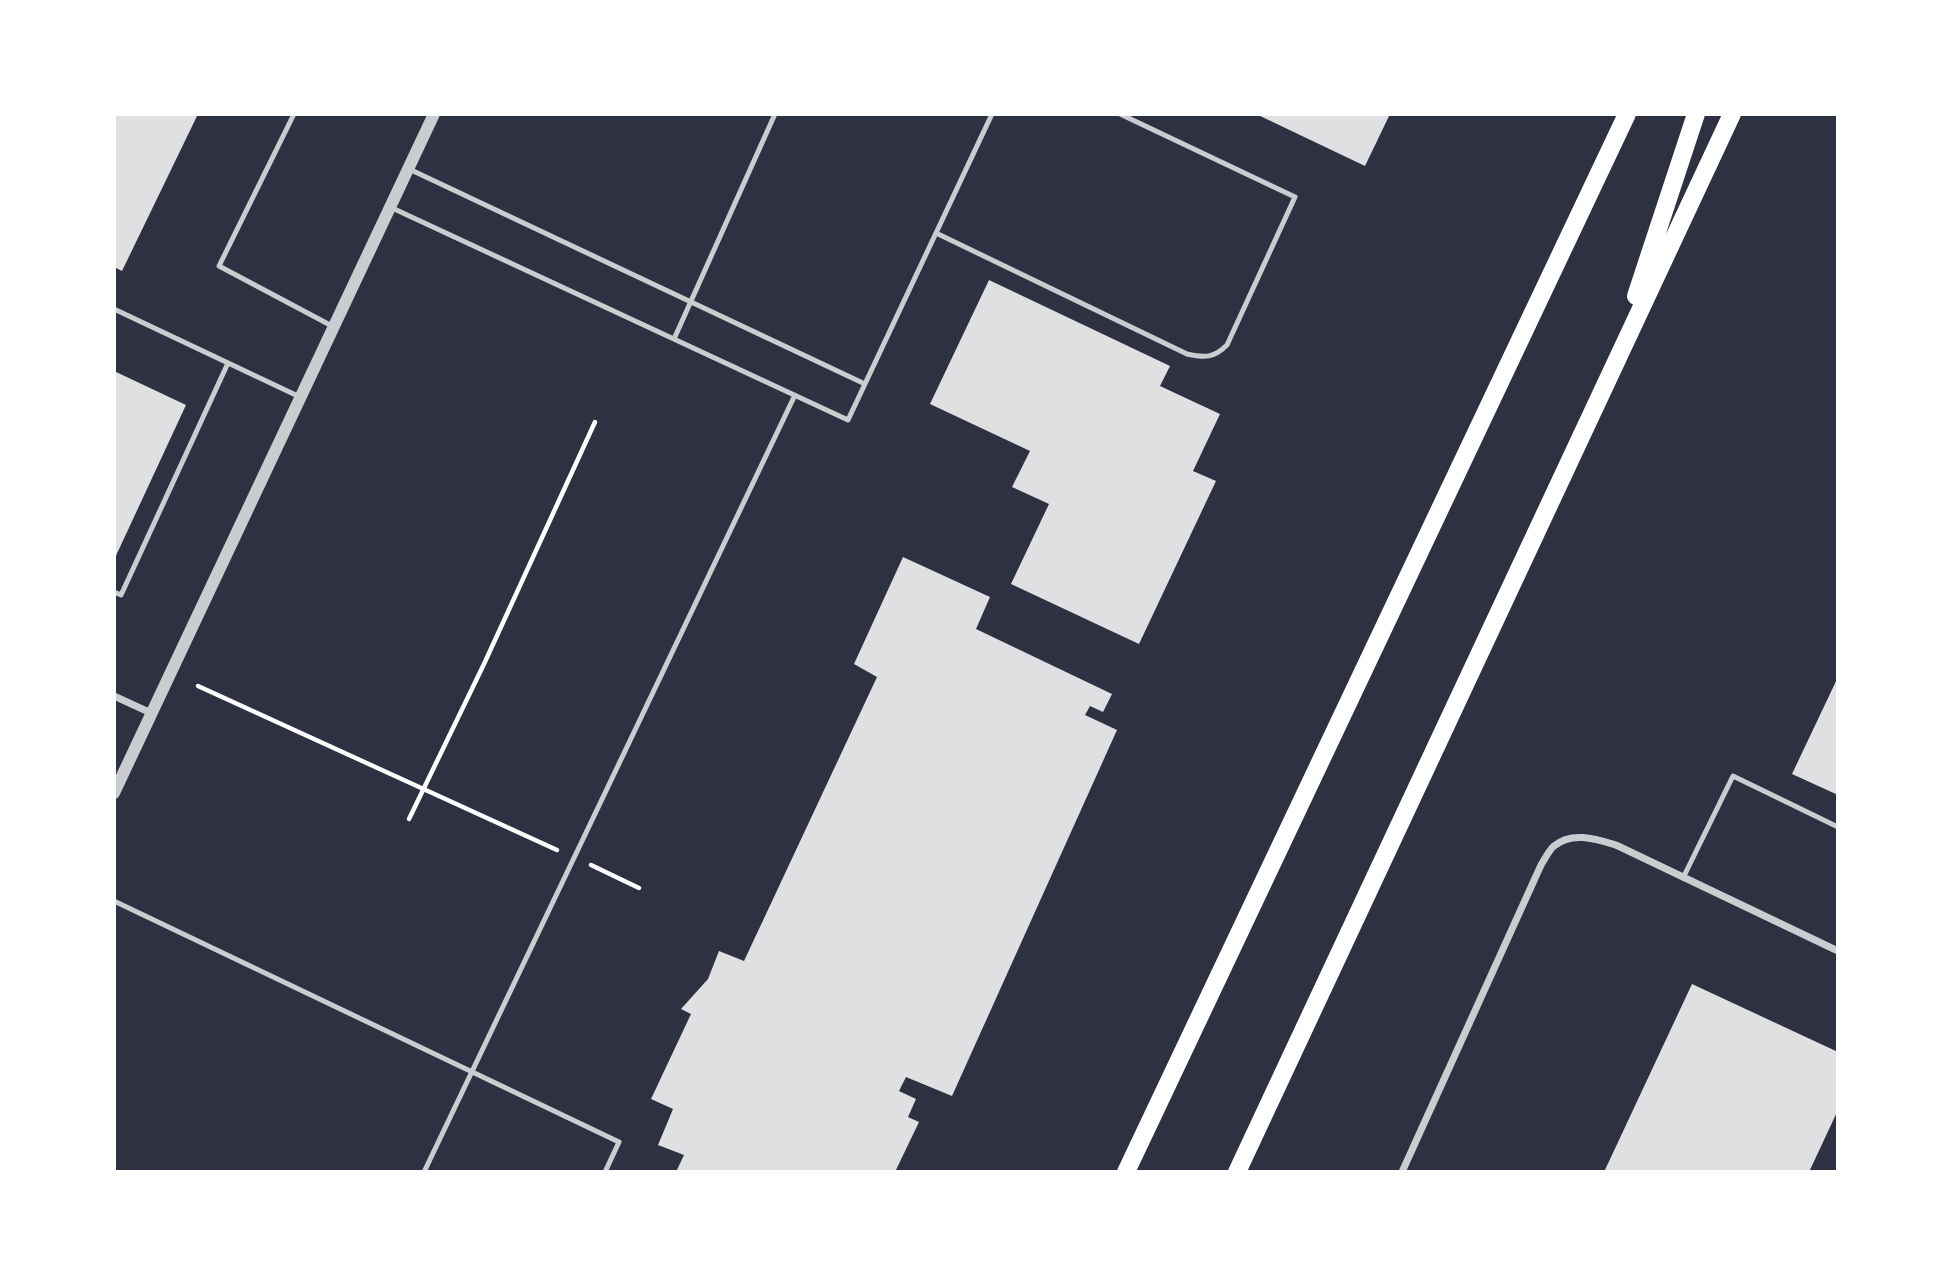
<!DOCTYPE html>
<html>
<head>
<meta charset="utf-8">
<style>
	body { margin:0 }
	#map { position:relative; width:1952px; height:1286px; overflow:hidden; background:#2d3142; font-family:Helvetica,sans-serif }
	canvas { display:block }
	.frame { position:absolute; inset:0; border:116px solid #fff; pointer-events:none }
</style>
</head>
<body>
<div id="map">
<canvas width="1952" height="1286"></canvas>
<div class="frame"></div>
</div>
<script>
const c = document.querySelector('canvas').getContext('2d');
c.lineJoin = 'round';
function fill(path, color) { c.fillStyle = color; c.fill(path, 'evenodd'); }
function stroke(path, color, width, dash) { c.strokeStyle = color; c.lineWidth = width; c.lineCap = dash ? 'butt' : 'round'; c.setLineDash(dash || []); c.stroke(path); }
fill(new Path2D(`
	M114,114H198L122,271L114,267Z
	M1256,114H1390L1365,166Z
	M989,280L1170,366L1160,386L1220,414L1193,471L1216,481L1139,644L1011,584L1049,504L1012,487L1030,451L930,404Z
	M114,371L186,405L114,560Z
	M903,557L990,597L976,629L1112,694L1103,712L1090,706L1085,715L1117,730L952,1096L906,1077L899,1091L916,1099L908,1117L919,1122L895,1172H676L684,1155L658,1145L673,1109L651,1099L691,1014L681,1009L708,979L719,951L744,961L877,677L854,664Z
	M1838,677V795L1792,774Z
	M1692,984L1838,1052V1110L1809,1172H1604Z`), '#e0e0e3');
stroke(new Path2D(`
	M198,686L557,850
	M409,819L484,664L595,422
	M591,865L639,888`), '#fff', 4.5);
stroke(new Path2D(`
	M294,114L219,266L332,326
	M409,169L865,384
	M390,207L848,420L992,114
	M936,233L1187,354C1205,358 1214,358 1227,345L1295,197L1120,114
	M114,309L300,397
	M674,339L775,114
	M114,592L121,595L228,363
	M1683,878L1733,776L1838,827
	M114,901L619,1142L605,1172
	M424,1172L795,395`), '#caccd0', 5);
stroke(new Path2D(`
	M114,696L151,713
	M1402,1172L1541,865C1545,859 1549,850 1554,846C1572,831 1596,839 1616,845L1838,951`), '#caccd0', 7);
stroke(new Path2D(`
	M114,793L434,114`), '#caccd0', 12);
stroke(new Path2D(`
	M1636,296L1696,114
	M1126,1172L1627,114
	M1237,1172L1732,114`), '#fff', 18);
</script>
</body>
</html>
